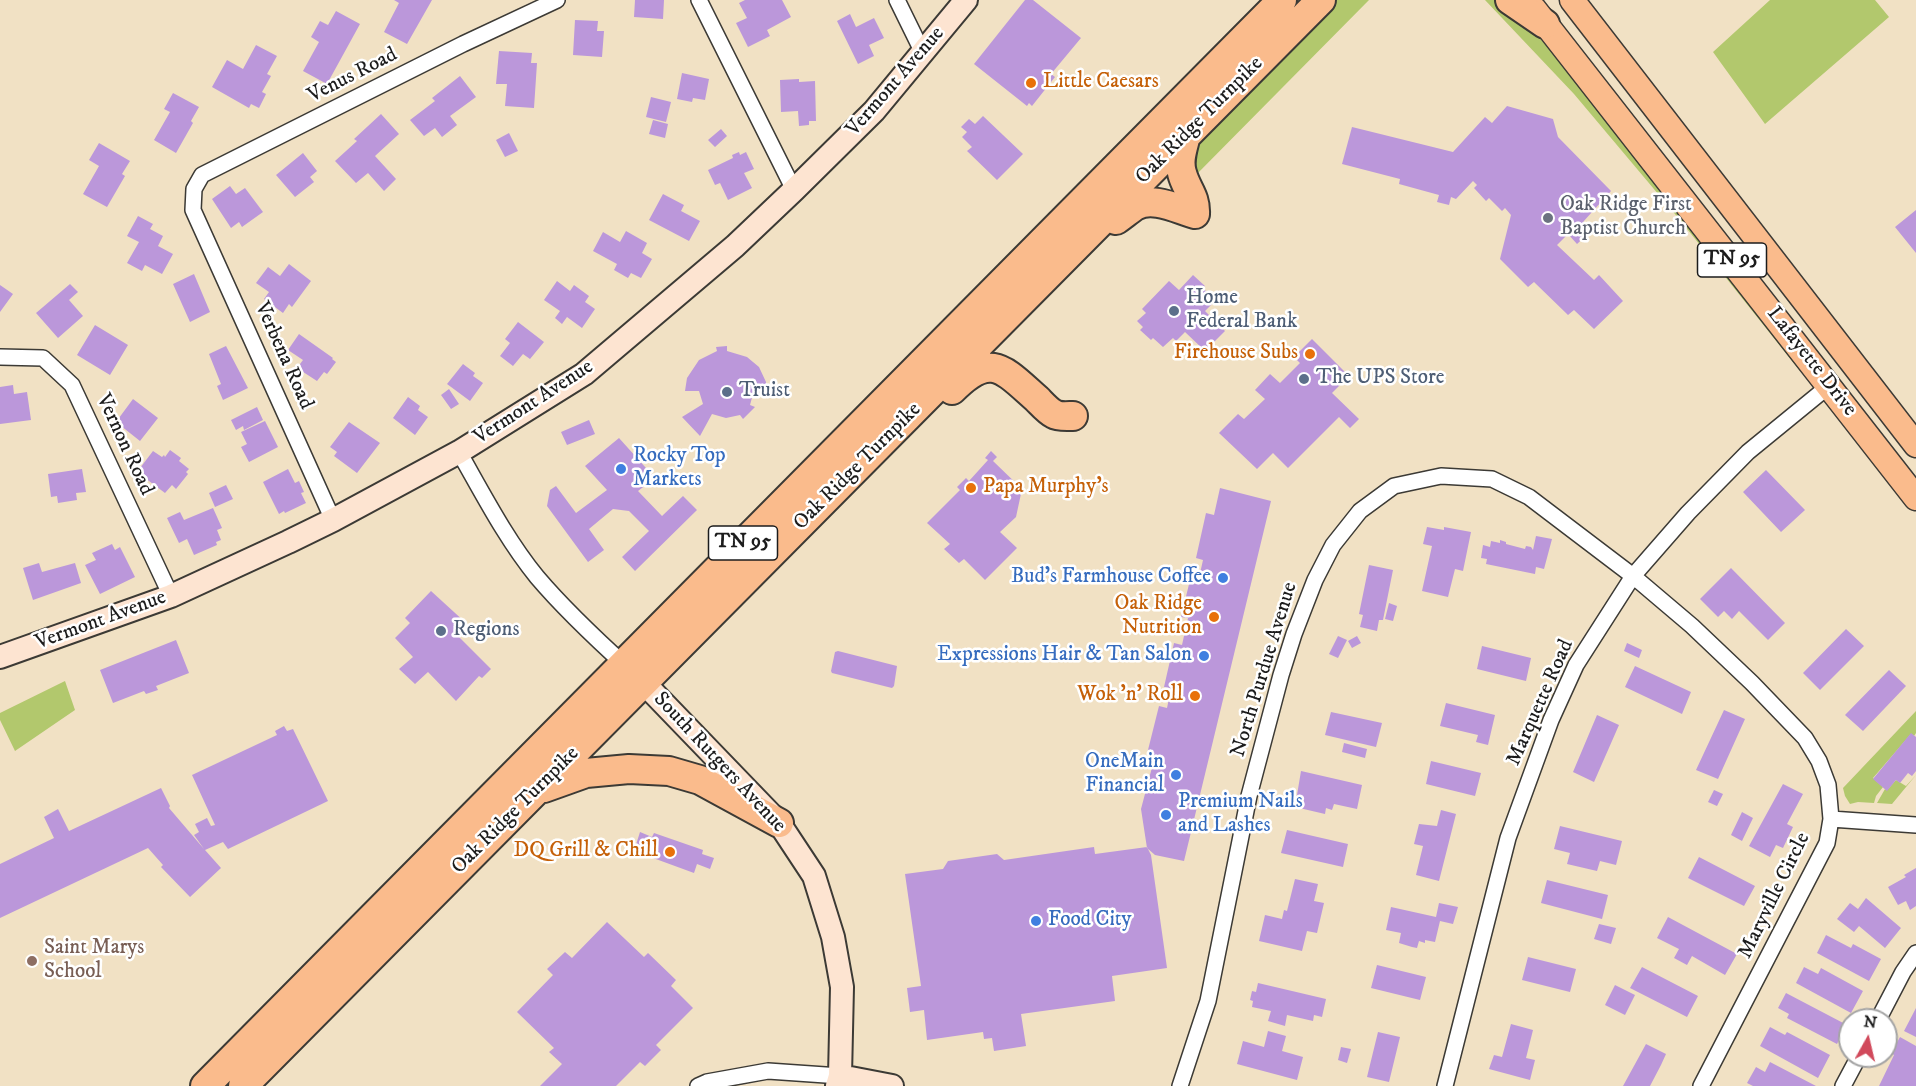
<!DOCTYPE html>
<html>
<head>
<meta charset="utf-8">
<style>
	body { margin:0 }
	#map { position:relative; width:1916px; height:1086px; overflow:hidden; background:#f1e1c4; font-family:"IM FELL DW Pica",serif }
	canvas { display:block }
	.north { position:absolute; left:1838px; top:1008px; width:60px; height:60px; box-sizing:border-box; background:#fff; border:2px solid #a4a4a4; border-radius:50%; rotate:8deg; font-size:16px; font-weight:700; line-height:24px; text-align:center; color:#1c1c1c }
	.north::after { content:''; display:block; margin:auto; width:21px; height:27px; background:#d1495b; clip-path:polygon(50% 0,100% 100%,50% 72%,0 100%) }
</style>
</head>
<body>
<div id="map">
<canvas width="1916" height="1086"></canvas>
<div class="north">N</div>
</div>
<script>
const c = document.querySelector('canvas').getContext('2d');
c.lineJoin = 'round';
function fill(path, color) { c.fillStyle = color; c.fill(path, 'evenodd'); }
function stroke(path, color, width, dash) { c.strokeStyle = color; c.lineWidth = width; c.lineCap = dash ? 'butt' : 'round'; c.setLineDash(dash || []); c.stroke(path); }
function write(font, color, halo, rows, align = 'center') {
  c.font = font + ' "IM FELL DW Pica",serif'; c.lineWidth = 5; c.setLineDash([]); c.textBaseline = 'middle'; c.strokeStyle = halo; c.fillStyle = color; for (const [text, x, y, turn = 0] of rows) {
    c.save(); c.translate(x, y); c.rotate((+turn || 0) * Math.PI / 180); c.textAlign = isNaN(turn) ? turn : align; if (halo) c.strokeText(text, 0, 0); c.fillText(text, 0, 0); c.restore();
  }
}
fill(new Path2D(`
	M1334,0H1369L1192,179L1189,153Z
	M1485,0H1495L1500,3L1535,33L1553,53L1798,362L1800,371L1680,220L1574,94Z
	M1770,0H1875L1889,17L1765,124L1713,52Z
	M65,681L75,710L15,751L0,720V713Z
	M1916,711V733L1914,736L1911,734L1873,778L1883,787L1876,796L1874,803L1858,802L1850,804L1845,796L1843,788Z
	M1916,775L1892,804L1877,803L1885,789L1887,790L1896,780L1906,786Z`), '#b2c86d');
fill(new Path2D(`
	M394,0H432L407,44L384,32L399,3Z
	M635,0H664L663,19L634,17Z
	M745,0H782L791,17L767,30L770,36L748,47L736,23L747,18L739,3Z
	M1025,0H1033L1081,38L1051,74L1055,77L1032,106L1029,103L1027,106L974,64Z
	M336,11L360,24L327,84L303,71L319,42L311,37L320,21L328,25Z
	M850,14L856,27L874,18L884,38L869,45L874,56L858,64L837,21Z
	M575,20L598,21L597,31H604L602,57L573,55Z
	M256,45L277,56L267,74L271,76L262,92L266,94L259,108L251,104L249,108L212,87L227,60L243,69Z
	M499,51L532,53L531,63H537L534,108L505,106L507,84H496Z
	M682,73L709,79L705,100L693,98L692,102L677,99Z
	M460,76L476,97L450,116L457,125L442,137L435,128L424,136L410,120L435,101L432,98Z
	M799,79V82L815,81L816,121H809V125L799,126L798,111L781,112L780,80Z
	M173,93L199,107L191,121L193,123L176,153L154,140L170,112L164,109Z
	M651,97L671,102L666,122L646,117Z
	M1507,106L1553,119L1558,137L1611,191L1583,222L1592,230L1577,244L1568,234L1557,245L1594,280L1599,275L1623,301L1594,329L1574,310L1568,315L1534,282L1528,287L1500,259L1511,215L1505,208L1502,211L1489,198L1486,201L1474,188L1477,185L1473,181L1456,199L1451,197L1449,205L1437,202L1439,195L1399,184L1400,179L1342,164L1352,127L1453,152L1485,117L1492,123Z
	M381,114L399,134L375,156L396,179L384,191L368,173L356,183L335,161L357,141L354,139Z
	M983,116L1023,154L997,180L967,151L972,147L962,137L967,132L961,127L969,119L975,124Z
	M653,120L668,124L665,138L649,134Z
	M721,129L727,136L715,147L708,140Z
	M509,133L518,151L505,157L496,140Z
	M99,143L130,161L122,174L125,176L107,207L83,194L99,166L89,160Z
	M739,152L740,155L746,152L754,169L744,173L752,188L728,200L720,183L715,185L708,170L733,158L732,155Z
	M303,153L317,171L310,177L314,182L295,197L276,175Z
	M230,186L236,194L245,188L263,212L242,227L239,222L231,228L212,199Z
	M663,194L684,205L681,211L700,221L689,241L649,220Z
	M1916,210V253L1895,227Z
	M138,216L153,224L150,229L163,236L158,246L173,254L162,274L145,265L142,271L127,263L139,242L127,236Z
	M626,231L647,243L642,253L652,259L641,278L631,273L628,278L614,270L617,264L593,251L603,232L620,242Z
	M289,264L311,281L292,307L289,304L283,313L264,299L269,292L256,283L268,267L280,276Z
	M194,274L210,312L190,322L173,284Z
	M1193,275L1205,286L1203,288L1215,301L1205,311L1225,331L1205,351L1185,332L1176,341L1173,338L1163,347L1153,338L1151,340L1140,330L1143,327L1137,321L1146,313L1142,309L1169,281L1179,290Z
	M557,281L570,291L574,285L589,296L585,302L595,309L582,328L567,317L562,324L555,318L560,311L544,300Z
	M70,284L78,292L69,300L83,316L58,338L36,313Z
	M0,285L13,294L0,312Z
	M518,322L544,342L530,359L523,354L513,366L500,356L510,343L505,339Z
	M95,325L128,345L110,375L77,355Z
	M299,334L333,358L332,359L336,362L327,374L324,372L317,381L297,368L303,360L288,350Z
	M1312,339L1349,376L1332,393L1359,419L1350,428L1339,417L1288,468L1273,453L1257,469L1219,433L1238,414L1244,419L1265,399L1255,390L1270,374L1280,383L1300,363L1294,357Z
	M226,346L248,388L223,400L217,386L221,384L209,354Z
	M727,346V351L747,357L759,367L766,382V391L754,390L750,405L755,407L743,419L740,415L726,418L712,414L700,436L682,417L703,404L699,391H685L687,378L699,360L717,351L716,347Z
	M463,364L475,373L473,376L483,383L470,401L447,384Z
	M13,385L14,394L27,392L31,420L0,424V387Z
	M449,389L459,404L451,409L441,395Z
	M408,397L420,406L418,410L428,417L415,435L393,418Z
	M133,399L158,418L140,441L116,422Z
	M257,407L263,420L244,430L243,426L236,430L231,420Z
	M589,420L595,434L567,445L561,432Z
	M265,421L278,447L249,462L241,447L247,444L241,432Z
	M349,422L380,443L357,473L334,456L337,452L330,447Z
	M619,438L655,478L638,491L662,516L683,496L697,510L635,571L622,557L649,531L629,511L613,509L589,529L604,550L588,562L547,506L550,490L556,486L576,513L607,490L585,466Z
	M170,450L181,458L179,461L189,469L186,472L188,474L176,489L172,485L165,493L137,472L153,451L162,457L164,455L165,457Z
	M991,451L997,457L993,461L1022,489L1016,517L1000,532L1017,548L985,580L964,559L959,563L944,549L950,544L927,523L960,490L957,487L966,478L969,481L988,460L985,458Z
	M82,469L86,492L76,493L77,500L58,503L57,496L51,497L48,474Z
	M288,469L295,483L299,481L304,492L301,493L306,503L285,513L284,511L279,514L263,482Z
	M1766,470L1805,510L1781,532L1743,492Z
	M226,485L233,499L215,507L209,493Z
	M1220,488L1271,501L1184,861L1155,855L1147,848L1141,809L1155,756L1147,754L1159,706L1167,708L1171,689L1164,687L1174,643L1182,645L1188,618L1181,617L1191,576L1199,578L1203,560L1196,558L1206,513L1214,515Z
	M213,508L222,528L217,530L221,540L216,542L217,545L194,555L187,539L179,543L167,518L180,512L184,520Z
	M1427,527L1444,530V527L1471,532L1463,571L1455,569L1448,597L1422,591L1432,546L1423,544Z
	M1536,536L1552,539L1544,569L1536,567L1535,574L1486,564L1487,559L1481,558L1483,545L1490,547L1491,541L1500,543V540L1506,542V544L1525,549L1526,546L1531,547L1533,550Z
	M112,544L115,550L120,547L135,577L100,594L85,565L96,560L92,553Z
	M39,563L42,572L75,563L81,583L33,600L23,568Z
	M1369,565L1393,570L1383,620H1379L1377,631L1360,627L1363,615L1359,614Z
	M1731,568L1785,623L1768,640L1739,611L1732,619L1724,611L1718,617L1700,599Z
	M431,591L466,623V629L459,637L491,669L482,678L479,676L456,701L428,672L415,684L399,669L413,657L395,638L410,623L405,618Z
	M1389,603L1397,606L1393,621L1385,619Z
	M1846,629L1864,646L1820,690L1803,673Z
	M1338,636L1347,640L1338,658L1329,654Z
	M1357,636L1361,643L1352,648L1348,641Z
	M176,640L189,673L156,686L158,690L146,694L144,691L113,703L100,670Z
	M1627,643L1642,650L1639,658L1624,651Z
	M1482,646L1531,658L1526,681L1477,669Z
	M838,651L897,666L894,686L892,688L832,673L831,671L835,652Z
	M1635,666L1691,692L1682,714L1625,687Z
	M1889,670L1906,686L1863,731L1845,715Z
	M1446,703L1495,715L1488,745L1476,742L1478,735L1440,726Z
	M1724,710L1745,719L1718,779L1696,770Z
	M1331,712L1382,723L1376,747L1325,735Z
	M1597,715L1619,725L1594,782L1573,772Z
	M284,726L287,731L293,729L328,801L228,849L223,842L205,850L221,868L190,897L161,867L163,865L148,848L0,918V864L54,838L44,817L58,809L69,831L161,788L170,806L169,808L204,849L194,835L199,832L195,824L207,818L211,826L215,825L192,775L277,735L275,731Z
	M1911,733L1916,737V771L1912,776L1908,773L1900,783L1896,780L1887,791L1873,779Z
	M1344,743L1367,749L1365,758L1342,752Z
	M1431,761L1481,773L1475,796L1426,784Z
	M1301,771L1362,785L1357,809L1334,804L1332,810L1326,808L1325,814L1295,807Z
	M1783,784L1803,794L1787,824L1793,827L1783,848L1776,845L1770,857L1749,846Z
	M1714,790L1723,794L1717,806L1708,802Z
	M1441,810L1456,814L1439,881L1416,875L1423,846L1414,844L1419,824L1437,826Z
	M1742,812L1753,818L1742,841L1731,835Z
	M1560,826L1622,841L1616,865L1600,861L1597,871L1567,864L1570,853L1554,849Z
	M1287,830L1348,844L1343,867L1281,853Z
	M640,832L652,837L654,833L703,850L702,854L714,858L710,869L697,864L694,873L634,851Z
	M1094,847L1095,854L1147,847L1151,855L1167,968L1112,976L1115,1001L1021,1014L1026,1046L994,1051L992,1038L984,1039L983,1032L927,1040L924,1010L910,1012L907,988L921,986L905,874L943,869L948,861L997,854L1004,860Z
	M1699,857L1755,886L1744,906L1688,878Z
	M1916,868V906L1910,910L1906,901L1898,905L1888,887L1906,877L1904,875Z
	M1295,879L1318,884L1314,901L1324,903L1317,933L1307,931L1302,951L1259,941L1265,915L1282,919L1284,910L1287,911Z
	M1547,880L1608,895L1602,919L1541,903Z
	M1866,898L1901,928L1885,948L1859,926L1854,932L1837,919L1850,903L1858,909Z
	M1439,903L1458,907L1453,924L1440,921L1435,942L1425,940V943L1419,941L1417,948L1412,947L1399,943L1401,933L1386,930L1391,907L1436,917Z
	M1668,917L1737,954L1725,975L1692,956L1687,965L1674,958L1679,949L1657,938Z
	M607,922L644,957L648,953L676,980L671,986L693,1008L656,1045L661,1050L645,1066L640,1062L616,1086H540L562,1064L549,1052L554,1048L517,1012L553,975L547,969L565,952L572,958Z
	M1599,924L1616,928L1611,944L1594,939Z
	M1826,935L1851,948L1853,944L1881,959L1869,981L1817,953Z
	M1528,957L1576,969L1570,992L1522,980Z
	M1377,965L1426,977L1420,1000L1371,988Z
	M1642,967L1698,996L1687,1017L1630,988Z
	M1804,967L1818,974L1821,968L1863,991L1851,1013L1796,983Z
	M1258,983L1326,999L1322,1017L1314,1015L1313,1021L1287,1015L1285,1026L1268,1021L1271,1011L1252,1007L1253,1001L1250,1000L1252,991L1256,992Z
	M1615,985L1635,995L1625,1015L1605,1005Z
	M1786,993L1847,1025L1837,1044L1787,1018L1789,1014L1778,1008Z
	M1916,1008V1037L1904,1031Z
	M1511,1024L1533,1030L1526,1058L1535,1060L1530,1080L1489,1069L1494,1055L1502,1057Z
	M1770,1027L1785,1035L1787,1032L1830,1055L1818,1078L1760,1046Z
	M1268,1031L1286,1036L1282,1051L1303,1057L1297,1080L1237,1064L1243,1041L1264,1047Z
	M1378,1032L1400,1037L1389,1082L1367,1077Z
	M1900,1037L1916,1046V1086H1879L1894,1055L1891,1053Z
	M1646,1044L1666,1054L1661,1065L1650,1086H1623Z
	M1341,1047L1351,1049L1347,1063L1338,1060Z
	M1770,1062L1816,1086H1753L1747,1083L1756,1067L1765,1072Z`), '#bb97da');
const street = new Path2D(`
	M699,0L794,190
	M897,0L923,53
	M0,357L43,358L72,385L171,596
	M459,452C483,494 506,539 537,577C565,610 596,639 628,668
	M333,520L193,210L194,189L202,175L463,44L557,0
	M1831,819L1916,825
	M1878,1020L1903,972L1916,953
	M698,1086L707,1082L768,1071L840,1076
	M1180,1086L1208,1001L1249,796L1281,675L1294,634L1315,580L1333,545L1360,511L1394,486L1441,476L1492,479L1529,497L1633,576L1692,626L1752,683L1805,738L1819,761L1828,785L1831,819L1827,843L1701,1086
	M1445,1086L1508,838L1551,720L1576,665L1633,576L1688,513L1748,452L1830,385
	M1843,1086L1859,1056`);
const secondary = new Path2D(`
	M0,657L171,596L288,542L333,520L459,452L584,374L735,246L794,190L874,111L966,0
	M643,682L779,823L814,876L833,937L842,987L840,1076L837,1086
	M840,1076L892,1086`);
const primary = new Path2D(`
	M1572,0L1916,445
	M1534,9L1916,498`);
const highway = new Path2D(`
	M1510,0L1545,24
	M1116,220C1122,216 1129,210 1135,206C1153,196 1177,209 1195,214C1196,196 1186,189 1182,173C1178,160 1183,148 1186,135
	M952,390C991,351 1003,369 1037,399C1042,404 1048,411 1054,414C1059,417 1068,416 1073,416
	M544,788L586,773L629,769L669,771L700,780L779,823
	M205,1086L1282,0
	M243,1086L1321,0`);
stroke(street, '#3c3a35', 18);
stroke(secondary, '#3c3a35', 26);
stroke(primary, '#3c3a35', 27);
stroke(highway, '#3c3a35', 32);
stroke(street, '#fff', 15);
stroke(secondary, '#fde4d1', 22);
stroke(primary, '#fabb8c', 24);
stroke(highway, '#fabb8c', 28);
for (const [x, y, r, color] of [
	[1031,83,6,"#e8710a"],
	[1548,218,6,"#6b7280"],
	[1174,311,6,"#5c6f8a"],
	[1310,354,6,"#e8710a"],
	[1304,379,6,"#5c6f8a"],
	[727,392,6,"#5c6f8a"],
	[621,469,6,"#3f7fe0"],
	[971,488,6,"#e8710a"],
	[1223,578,6,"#3f7fe0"],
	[1214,617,6,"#e8710a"],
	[441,631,6,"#5c6f8a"],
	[1204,656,6,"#3f7fe0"],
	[1195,696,6,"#e8710a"],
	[1176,775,6,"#3f7fe0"],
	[1166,815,6,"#3f7fe0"],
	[670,852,6,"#e8710a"],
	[1036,921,6,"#3f7fe0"],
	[32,961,6,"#8d6e63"]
]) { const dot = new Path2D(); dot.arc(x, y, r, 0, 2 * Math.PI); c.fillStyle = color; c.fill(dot); stroke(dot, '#fff', 2); }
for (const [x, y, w] of [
	[1732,260,69],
	[743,543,69]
]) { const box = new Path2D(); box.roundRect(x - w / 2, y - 17, w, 34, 4.5); c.fillStyle = '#fff'; c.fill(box); stroke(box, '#1c1c1c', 1.5); }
write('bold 20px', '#1c1c1c', null, [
	["TN 95",1732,260],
	["TN 95",743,543]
]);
write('21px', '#1c1c1c', '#fff', [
	["Venus Road",353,76,-27],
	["Vermont Avenue",896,82,-49],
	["Oak Ridge Turnpike",1200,121,-45],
	["Verbena Road",283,356,66],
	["Lafayette Drive",1811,362,52],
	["Vermont Avenue",534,403,-33],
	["Vernon Road",124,445,65],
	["Oak Ridge Turnpike",858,467,-45],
	["Vermont Avenue",101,621,-20],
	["North Purdue Avenue",1265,670,-73],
	["Marquette Road",1541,703,-66],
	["South Rutgers Avenue",719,763,47],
	["Oak Ridge Turnpike",516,811,-45],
	["Maryville Circle",1775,896,-64]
]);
write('21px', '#c56008', '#fff', [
	["Little Caesars",1043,83,"left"],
	["Firehouse Subs",1298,354],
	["Papa Murphy's",983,488,"left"],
	["Oak Ridge",1202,605],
	["Nutrition",1202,629],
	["Wok 'n' Roll",1183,696],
	["DQ Grill & Chill",658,852]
], 'right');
write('21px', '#5b616d', '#fff', [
	["Oak Ridge First",1560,206],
	["Baptist Church",1560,230]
], 'left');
write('21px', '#4e5e75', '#fff', [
	["Home",1186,299],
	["Federal Bank",1186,323],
	["The UPS Store",1316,379],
	["Truist",739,392],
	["Regions",453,631]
], 'left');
write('21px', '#366cbe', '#fff', [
	["Rocky Top",633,457],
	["Markets",633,481],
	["Bud's Farmhouse Coffee",1211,578,"right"],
	["Expressions Hair & Tan Salon",1192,656,"right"],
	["OneMain",1164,763,"right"],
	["Financial",1164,787,"right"],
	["Premium Nails",1178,803],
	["and Lashes",1178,827],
	["Food City",1048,921]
], 'left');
write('21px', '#785e54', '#fff', [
	["Saint Marys",44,949],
	["School",44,973]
], 'left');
</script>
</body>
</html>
